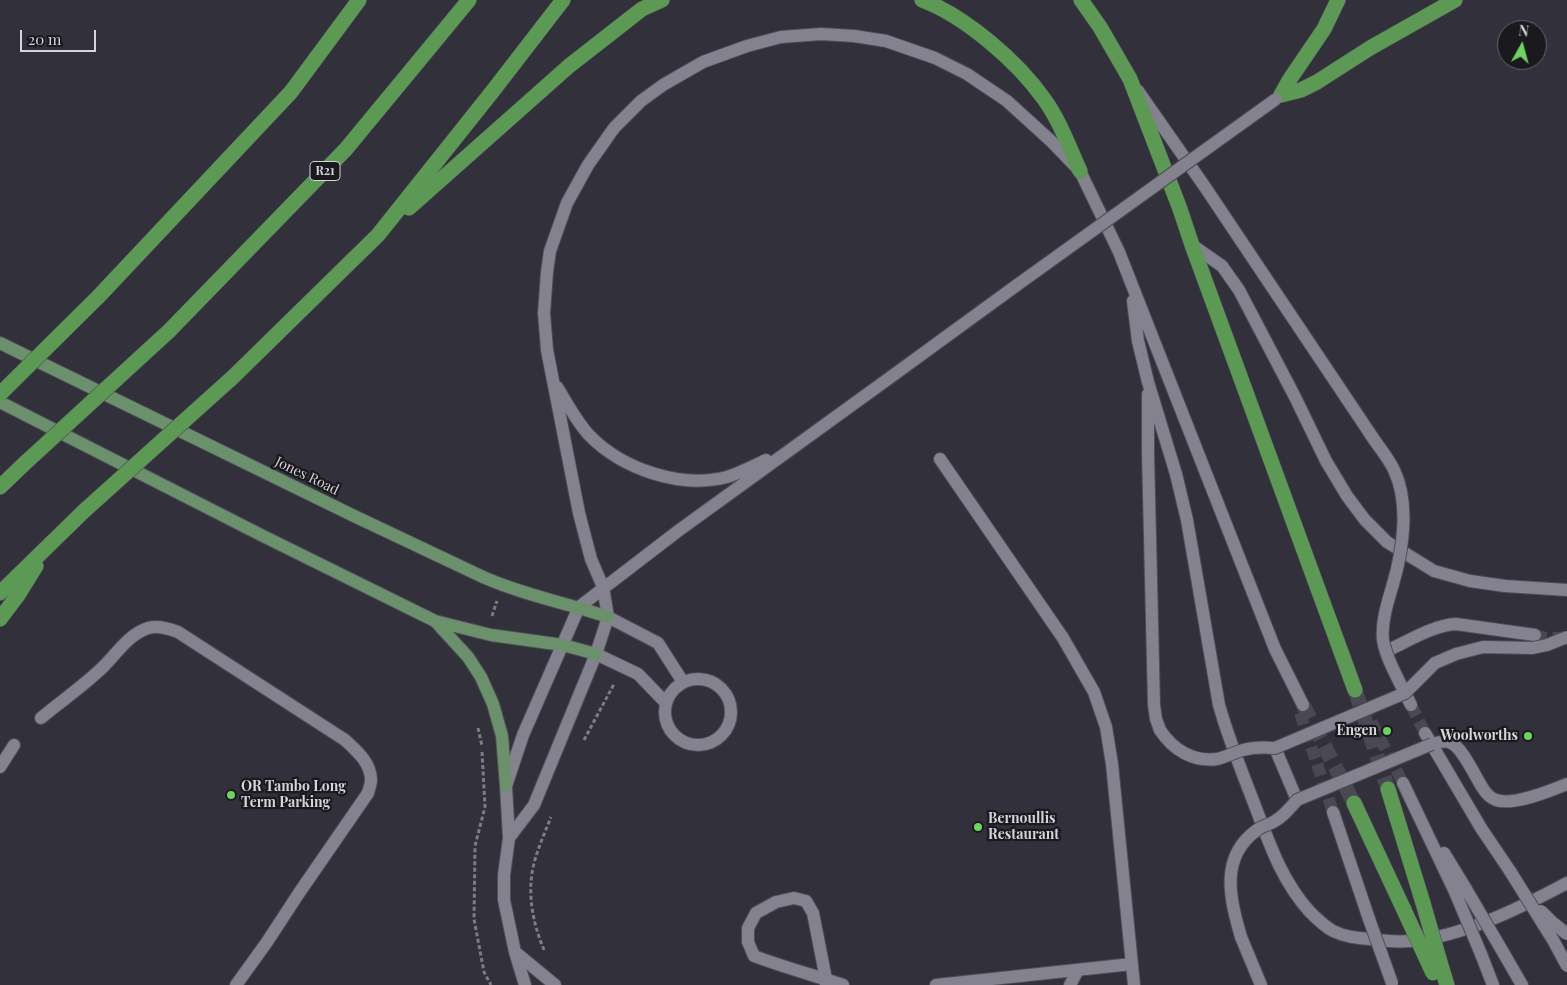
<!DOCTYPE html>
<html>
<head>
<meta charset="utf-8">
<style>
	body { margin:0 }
	#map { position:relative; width:1567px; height:985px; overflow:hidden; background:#32303b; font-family:"Playfair Display",serif }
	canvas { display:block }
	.north { position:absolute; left:1497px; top:20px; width:50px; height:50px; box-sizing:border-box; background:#1a191e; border:1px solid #65646a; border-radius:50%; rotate:7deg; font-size:14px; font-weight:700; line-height:20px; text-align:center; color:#d5d4db }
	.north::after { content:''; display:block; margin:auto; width:18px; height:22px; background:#6dd361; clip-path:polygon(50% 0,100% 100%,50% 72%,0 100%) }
	.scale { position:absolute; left:20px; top:30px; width:76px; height:22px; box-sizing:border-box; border:2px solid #d5d4db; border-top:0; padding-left:6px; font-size:15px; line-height:18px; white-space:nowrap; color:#d5d4db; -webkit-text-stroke:4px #1a191e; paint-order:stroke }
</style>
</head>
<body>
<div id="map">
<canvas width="1567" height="985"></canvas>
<div class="north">N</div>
<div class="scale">20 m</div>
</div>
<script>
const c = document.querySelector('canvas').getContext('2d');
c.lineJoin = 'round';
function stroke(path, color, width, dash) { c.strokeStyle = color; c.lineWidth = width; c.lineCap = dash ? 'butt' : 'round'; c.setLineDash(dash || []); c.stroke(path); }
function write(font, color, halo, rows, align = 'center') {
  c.font = font + ' "Playfair Display",serif'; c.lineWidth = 4.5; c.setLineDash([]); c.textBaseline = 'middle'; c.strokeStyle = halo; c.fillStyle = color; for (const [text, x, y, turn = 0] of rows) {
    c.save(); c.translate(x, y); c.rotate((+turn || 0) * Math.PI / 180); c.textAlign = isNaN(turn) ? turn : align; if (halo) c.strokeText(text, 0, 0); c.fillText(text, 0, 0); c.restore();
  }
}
stroke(new Path2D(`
	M1535,635L1546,638H1565
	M1355,690L1403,783
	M1411,705L1425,733
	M1300,713L1333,812`), '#4a4953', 12, [12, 6]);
stroke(new Path2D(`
	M1355,690L1388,789
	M1303,705L1354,803`), '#4a4953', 15, [15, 8]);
const minor = new Path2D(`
	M1138,91L1205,187L1369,432
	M1192,245L1222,266L1239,290L1295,397L1326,461L1347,496L1365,520L1387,542L1434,571L1470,581L1505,586L1567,590
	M1133,301L1138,341L1148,382L1176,474L1187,520L1219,705C1228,737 1240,767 1252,798C1268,839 1280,879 1310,912C1317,919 1324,926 1333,931C1345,937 1357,938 1370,939C1384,941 1398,942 1411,941C1462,937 1522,907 1567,883
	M557,387C567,403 576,421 589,435C622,469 680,489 727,477C740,473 753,466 766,460
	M1148,394V453L1154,705L1156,719L1160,730
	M940,459L1063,638L1094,692L1106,727L1112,764L1134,985
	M608,617L658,643L683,682
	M1386,651C1407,642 1433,625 1456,624L1535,635
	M596,654L638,674L666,703
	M665 712a33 33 0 1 1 66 0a33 33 0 1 1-66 0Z
	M1405,693L1411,705
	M41,718C61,701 85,685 104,666C118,652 128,635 148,628C158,625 168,628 178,632L345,740C357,751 371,763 371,780C371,784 369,789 368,793L299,893L267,942L236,985
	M1425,733L1481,828L1510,871
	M1432,744C1438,742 1445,740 1451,743C1462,747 1475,776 1482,787C1485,792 1490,798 1496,800C1513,806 1550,791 1567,784
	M1275,748L1297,800
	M0,767L14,745
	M1403,783L1455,892
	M1333,812L1369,919
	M509,838L534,805L596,654L608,617L603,587L591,559L579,513L547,350L544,313L547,272L550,251L567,203L588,165L614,128L641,101L663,85L703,62L747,46L781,37L821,34L854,36L886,41L935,58L967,74L1007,101L1051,141L1080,171L1119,252L1275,649L1303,705
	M1444,853L1466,889
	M1241,937L1261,985
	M1500,947L1522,985
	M515,952L555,985
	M1481,954L1493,985
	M525,985L515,952L504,900V875L509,838L506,786L523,735L579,607L678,531L888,379L1017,285
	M826,985V979L813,913L806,901L794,898L776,902L756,913L748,928V942L754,956C783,967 813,975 843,985
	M936,985L1132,964
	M1070,985L1078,970`);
const major = new Path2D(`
	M0,343L352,515L483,577C523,595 567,603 608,617
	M0,402L261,535L435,621L491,635L563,645L596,654
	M435,621L468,657L481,677L493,704L502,736L506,786`);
const highway = new Path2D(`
	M922,0C965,16 1018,62 1044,99C1060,121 1069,147 1080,171
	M1081,0L1100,27L1130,79L1180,209L1192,245L1355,690
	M1281,95L1301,90L1317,82L1370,48L1455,0
	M1281,95L1290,79L1324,29L1338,0
	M409,208L569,66L642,9L662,0
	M99,296L291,92L359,0
	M169,331L346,149L469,0
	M233,377L378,235L492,92L563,0
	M0,487L24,464
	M0,593L84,511
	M0,619L18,595L36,566
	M1388,789L1423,903
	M1354,803L1404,910
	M1442,969L1447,985`);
stroke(minor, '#4e4d56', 14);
stroke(major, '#4e4d56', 14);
stroke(highway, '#4e4d56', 16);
stroke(new Path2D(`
	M492,616L497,601
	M478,728L482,746
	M584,740L614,684
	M482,752L485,807L475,846L474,919L484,972L491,985
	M544,950C534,926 528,899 532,873C535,854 544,835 551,817`), '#7e7d86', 3, [4, 2.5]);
stroke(minor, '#84828f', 12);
stroke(major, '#6b906c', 12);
stroke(highway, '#5b9954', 15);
const minorBridge = new Path2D(`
	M1017,285L1276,99
	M1369,432C1377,445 1388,457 1394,470C1410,503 1403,550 1393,584C1388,601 1381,622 1383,640C1386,658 1397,677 1405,693
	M1160,730C1173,750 1193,762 1217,759C1226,757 1235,752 1243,750C1254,747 1264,747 1275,748L1405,693L1435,663L1456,654L1483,647L1533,648L1547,645L1567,637
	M1510,871L1553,940L1567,966
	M1466,889L1500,947
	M1455,892L1481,954
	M1541,911L1552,922L1567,934
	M1369,919L1392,983
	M1241,937C1230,899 1219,857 1257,830C1262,826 1269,825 1275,821C1284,816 1290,808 1297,800L1432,744`);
const highwayBridge = new Path2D(`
	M0,394L99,296
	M24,464L169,331
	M84,511L233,377
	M1423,903L1442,969
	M1404,910L1433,973`);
stroke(minorBridge, '#4e4d56', 14, []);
stroke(highwayBridge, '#4e4d56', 16, []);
stroke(minorBridge, '#84828f', 12);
stroke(highwayBridge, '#5b9954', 15);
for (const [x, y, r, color] of [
	[1387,731,5,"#6dd361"],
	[1528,736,5,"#6dd361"],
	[231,795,5,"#6dd361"],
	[978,827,5,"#6dd361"]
]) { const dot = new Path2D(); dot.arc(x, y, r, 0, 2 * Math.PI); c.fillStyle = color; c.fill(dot); stroke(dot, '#1a191e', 2); }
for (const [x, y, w] of [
	[325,171,30]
]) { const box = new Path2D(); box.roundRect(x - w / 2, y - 9.5, w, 19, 4); c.fillStyle = '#1a191e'; c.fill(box); stroke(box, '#d5d4db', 1); }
write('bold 12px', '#d5d4db', null, [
	["R21",325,171]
]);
write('14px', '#d5d4db', '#1a191e', [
	["Jones Road",307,476,26]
]);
write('bold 14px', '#d5d4db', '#1a191e', [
	["Engen",1377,731],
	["Woolworths",1518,736],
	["OR Tambo Long",241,787,"left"],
	["Term Parking",241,803,"left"],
	["Bernoullis",988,819,"left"],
	["Restaurant",988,835,"left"]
], 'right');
</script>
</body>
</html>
